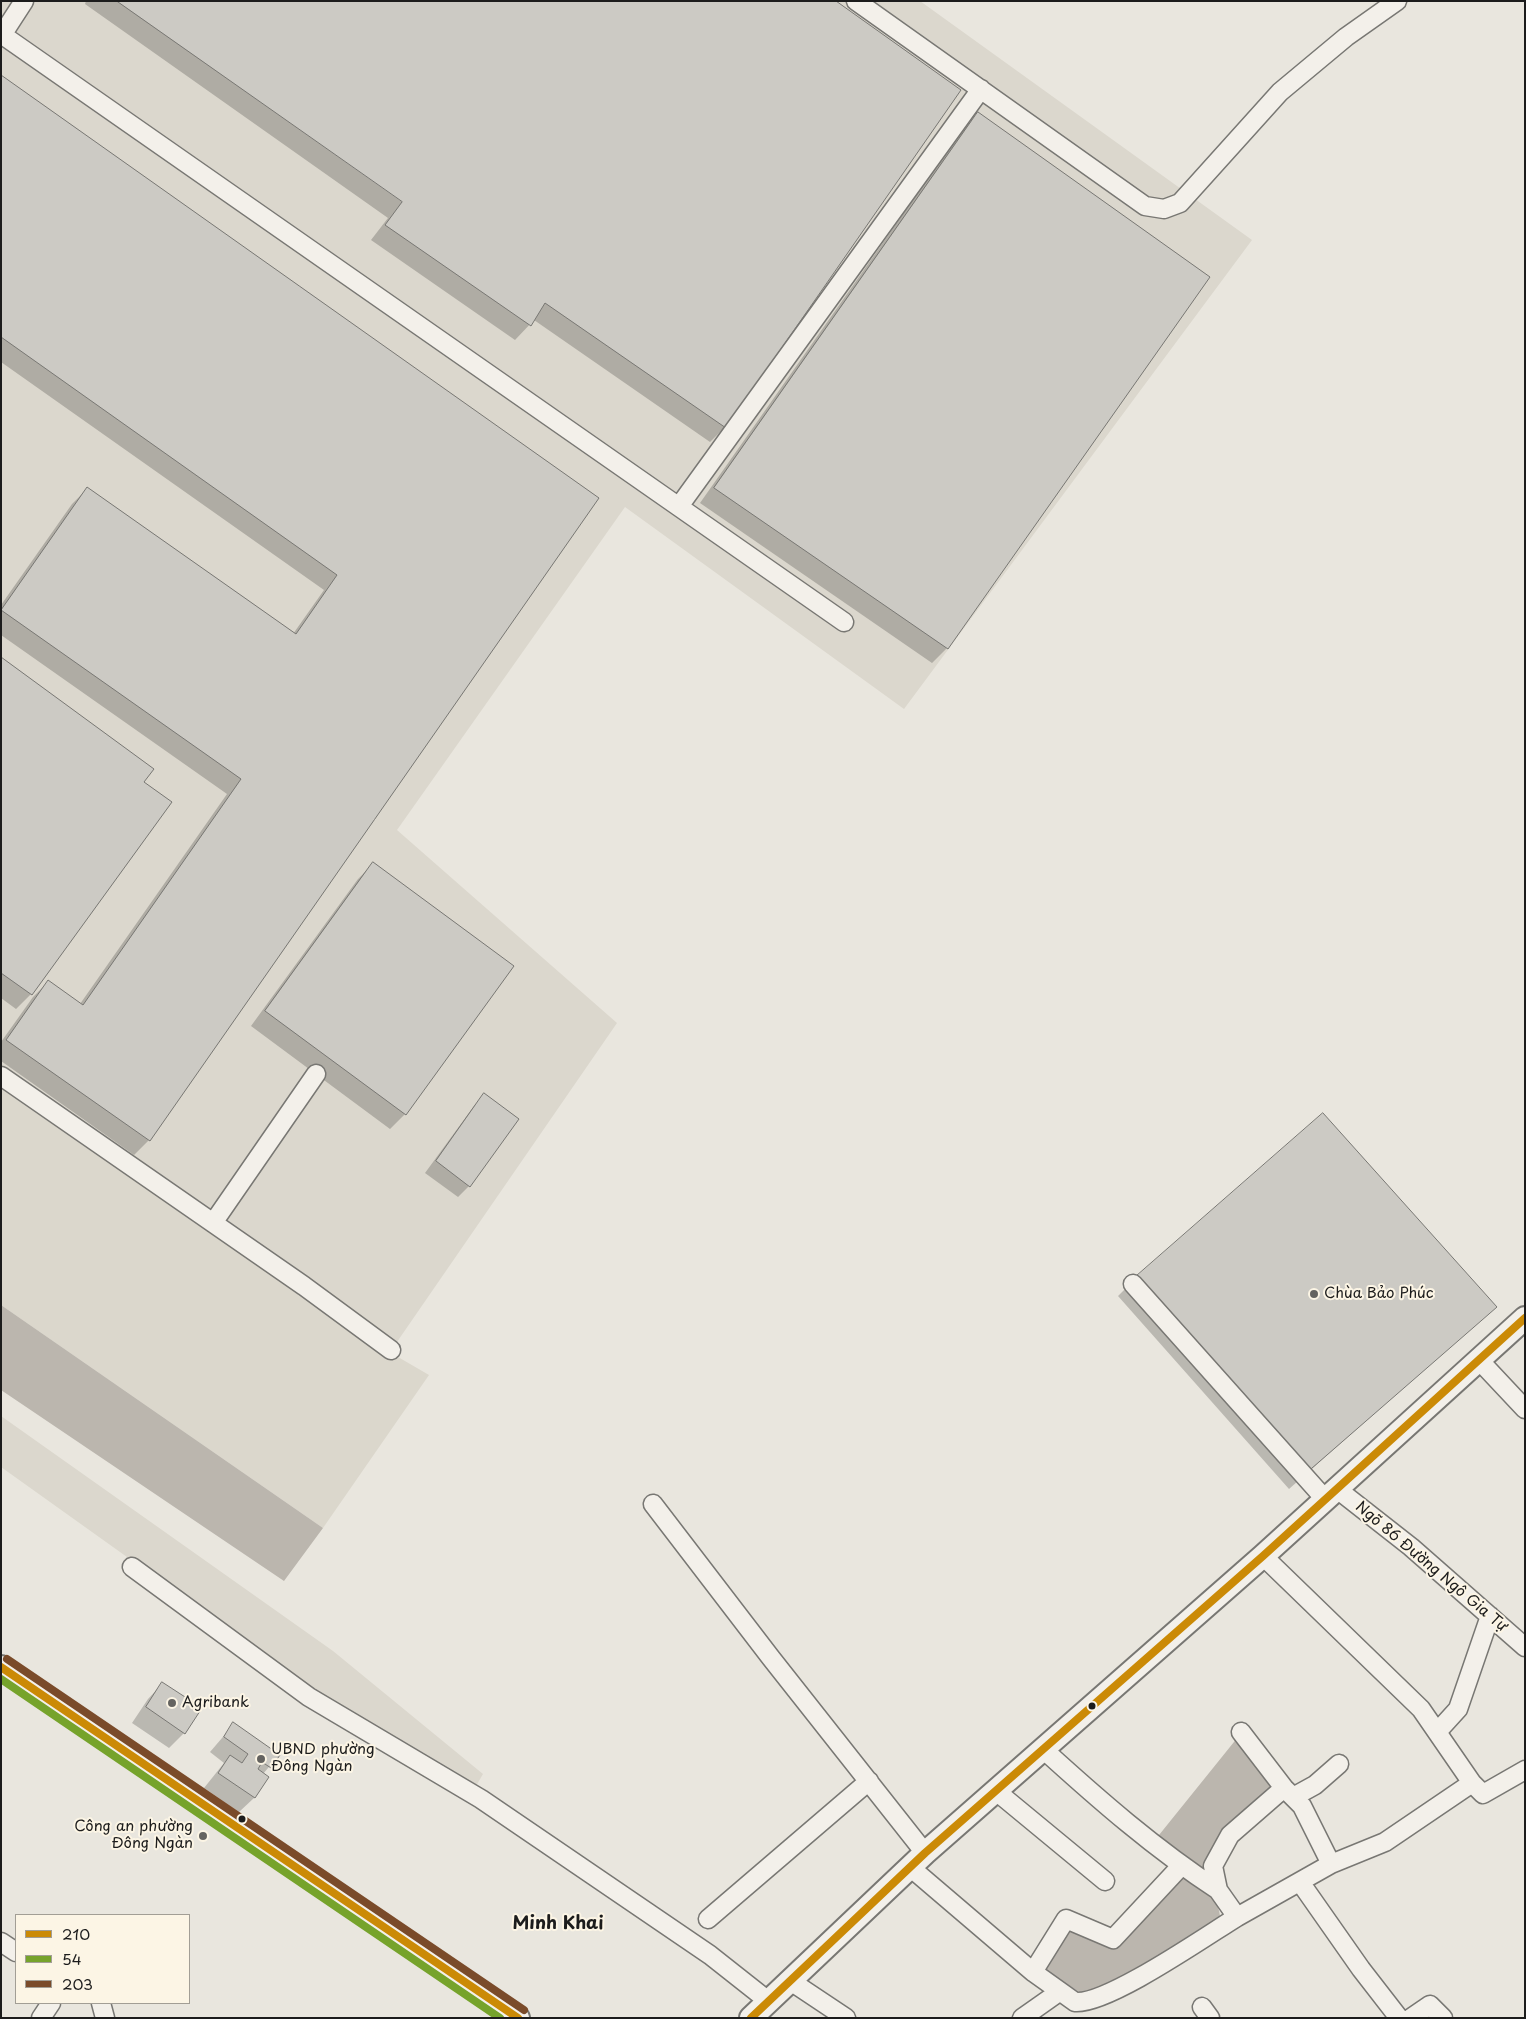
<!DOCTYPE html>
<html>
<head>
<meta charset="utf-8">
<style>
	body { margin:0 }
	#map { position:relative; width:1526px; height:2019px; overflow:hidden; background:#e9e6de; font-family:"Playpen Sans",sans-serif }
	canvas { display:block }
	.frame { position:absolute; inset:0; border:2px solid #1c1c1c; pointer-events:none }
	.legend { position:absolute; left:15px; top:1914px; width:175px; height:90px; box-sizing:border-box; background:#fcf5e5; border:1px solid #a29e95; margin:0; padding:6px 9px; list-style:none; font-size:15px; color:#1c1c1c }
	.legend li { display:flex; align-items:center; gap:10px; height:25px }
	.legend b { width:25px; border:1px solid #a29e95 }
</style>
</head>
<body>
<div id="map">
<canvas width="1526" height="2019"></canvas>
<div class="frame"></div>
<ul class="legend">
<li><b style="height:6px;background:#cb8a06"></b>210</li>
<li><b style="height:6px;background:#76a32b"></b>54</li>
<li><b style="height:6px;background:#7a4b2a"></b>203</li>
</ul>
</div>
<script>
const c = document.querySelector('canvas').getContext('2d');
c.lineJoin = 'round';
function fill(path, color) { c.fillStyle = color; c.fill(path, 'evenodd'); }
function stroke(path, color, width, dash) { c.strokeStyle = color; c.lineWidth = width; c.lineCap = dash ? 'butt' : 'round'; c.setLineDash(dash || []); c.stroke(path); }
function write(font, color, halo, rows, align = 'center') {
  c.font = font + ' "Playpen Sans",sans-serif'; c.lineWidth = 4; c.setLineDash([]); c.textBaseline = 'middle'; c.strokeStyle = halo; c.fillStyle = color; for (const [text, x, y, turn = 0] of rows) {
    c.save(); c.translate(x, y); c.rotate((+turn || 0) * Math.PI / 180); c.textAlign = isNaN(turn) ? turn : align; if (halo) c.strokeText(text, 0, 0); c.fillText(text, 0, 0); c.restore();
  }
}
fill(new Path2D(`
	M1,1H920L1252,240L904,709L625,507L397,830L617,1023L379,1368L1,1098Z
	M1,1416L333,1651L483,1774L476,1786L399,1744L302,1682L1,1467Z`), '#dbd7cd');
fill(new Path2D(`
	M1,1078L324,1314L429,1375L323,1528L1,1305Z`), '#dbd7cc');
fill(new Path2D(`
	M1,1305L323,1528L284,1581L1,1390Z
	M1238,1737L1276,1784L1207,1876L1155,1840Z
	M1181,1871C1197,1882 1221,1898 1220,1919L1152,1964L1084,1995L1043,1969L1064,1929L1114,1946Z`), '#bbb6ae');
fill(new Path2D(`
	M86,1H833L725,427L710,442L534,320L515,340L371,240L388,218L85,4Z
	M1,77L598,498L149,1140L134,1155L1,1061V1042L33,997L48,982L80,1004L227,794L1,635V605L72,504L87,489L293,634L324,590L1,362Z
	M978,114L947,648L932,663L700,503L963,129Z
	M1,659L143,782L31,994L16,1009L1,998Z
	M373,864L405,1114L390,1129L251,1026L358,879Z
	M485,1095L469,1186L458,1197L425,1173L474,1106Z
	M1133,1281L1495,1307L1289,1489L1118,1296Z
	M162,1684L184,1733L169,1748L132,1723L148,1699Z
	M234,1724L279,1755L263,1774L268,1777L254,1798L239,1812L204,1788L224,1763L210,1752Z`), '#0003');
const building = new Path2D(`
	M117,1H836L961,90L726,428L545,303L531,326L385,225L402,202Z
	M1,75L599,498L150,1141L6,1040L48,980L83,1005L241,779L1,610L87,487L296,634L337,575L1,337Z
	M978,112L1210,277L948,649L714,488Z
	M1,657L154,769L144,782L172,802L32,995L1,973Z
	M373,862L514,966L406,1115L265,1011Z
	M484,1093L519,1119L470,1187L436,1161Z
	M1323,1113L1497,1307L1304,1475L1132,1280Z
	M162,1682L202,1708L185,1734L146,1707Z
	M233,1722L280,1755L271,1768L262,1762L258,1769L269,1777L255,1798L218,1773L230,1755L242,1763L248,1754L224,1737Z`);
fill(building, '#cccac4');
stroke(building, '#787773', 1);
const minor = new Path2D(`
	M856,1L1145,206L1164,209L1180,203L1280,92L1346,37L1397,1
	M1,34L844,622
	M2,35L24,1
	M680,505L981,89
	M1,1076L304,1286L391,1350
	M213,1223L316,1074
	M1133,1284L1325,1499
	M1478,1359L1525,1409
	M1337,1489L1411,1547L1525,1647
	M653,1504L771,1658L925,1853
	M1263,1556L1421,1709L1472,1783L1483,1794L1525,1770
	M132,1567L309,1697L481,1799L710,1955L767,2000
	M1438,1731L1458,1709L1490,1616
	M1241,1732L1284,1788L1302,1806L1331,1864
	M1043,1749C1098,1799 1155,1849 1218,1890
	M1284,1788L1230,1835L1213,1866L1218,1890L1237,1917L1331,1864L1385,1842L1472,1783
	M996,1791L1105,1881
	M1295,1796L1315,1785L1339,1764
	M910,1867L1033,1972L1075,2002
	M1300,1882L1361,1969L1399,2018
	M708,1919L869,1781
	M1,1942L16,1952
	M1033,1972L1066,1919L1113,1939L1181,1866
	M789,1980L846,2018
	M1075,2002C1107,2005 1206,1936 1237,1917
	M101,2003L105,2018
	M1202,2007L1210,2018
	M41,2018L51,2003
	M1022,2018L1059,1992
	M1411,2018L1430,2005L1443,2018`);
const major = new Path2D(`
	M1,1667L518,2018
	M751,2018L925,1853L1263,1556L1525,1318`);
stroke(minor, '#787773', 21);
stroke(major, '#787773', 26);
stroke(minor, '#f3f0ea', 18);
stroke(major, '#f3f0ea', 22);
stroke(new Path2D(`
	M1,1667L518,2018
	M751,2018L925,1853L1263,1556L1525,1318`), '#cb8a06', 8);
stroke(new Path2D(`
	M1,1679L500,2018`), '#76a32b', 8);
stroke(new Path2D(`
	M7,1659L524,2010`), '#7a4b2a', 8);
for (const [x, y, r, color] of [
	[1314,1294,5,"#646360"],
	[172,1703,5,"#646360"],
	[1092,1706,4.5,"#1c1c1c"],
	[261,1759,5,"#646360"],
	[242,1819,4.5,"#1c1c1c"],
	[203,1836,5,"#646360"]
]) { const dot = new Path2D(); dot.arc(x, y, r, 0, 2 * Math.PI); c.fillStyle = color; c.fill(dot); stroke(dot, '#fcf5e5', 2); }
write('15px', '#1c1c1c', '#fcf5e5', [
	["Chùa Bảo Phúc",1324,1294],
	["Agribank",182,1703],
	["UBND phường",271,1750],
	["Đông Ngàn",271,1767],
	["Công an phường",193,1827,"right"],
	["Đông Ngàn",193,1844,"right"]
], 'left');
write('15px', '#1c1c1c', '#fcf5e5', [
	["Ngõ 86 Đường Ngô Gia Tự",1431,1567,40]
]);
write('bold 18px', '#1c1c1c', '#fcf5e5', [
	["Minh Khai",558,1924]
]);
</script>
</body>
</html>
